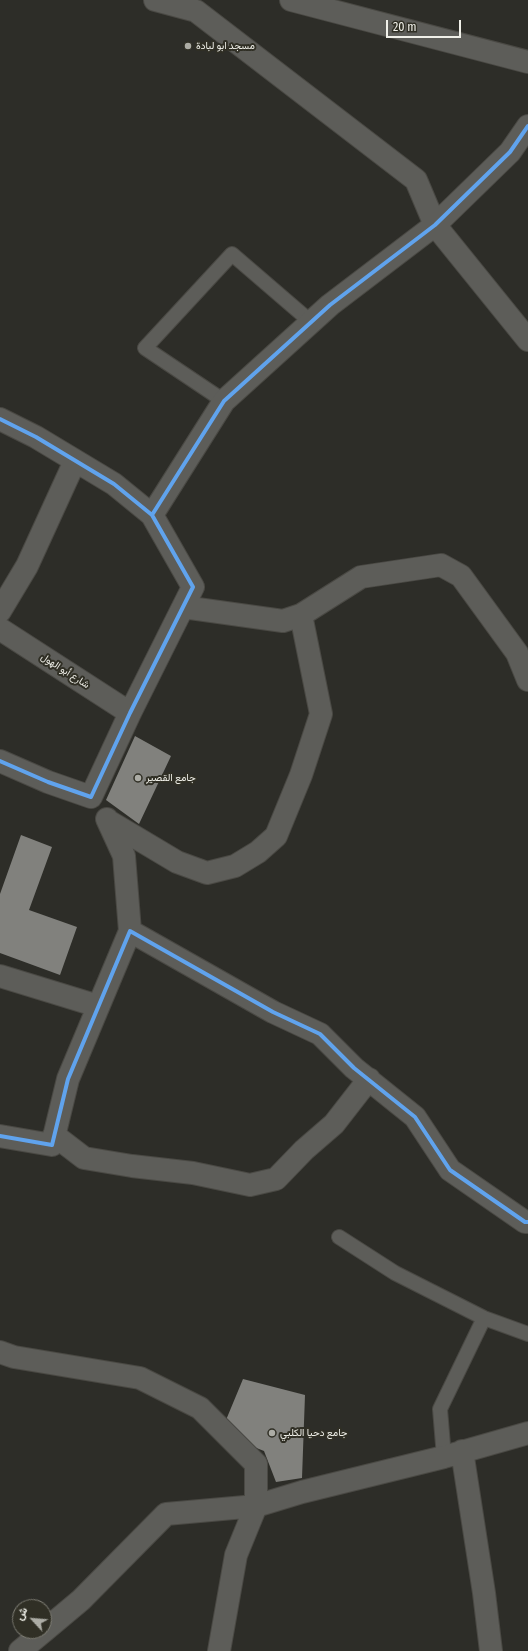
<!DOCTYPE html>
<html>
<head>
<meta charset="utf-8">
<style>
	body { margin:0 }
	#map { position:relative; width:528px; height:1651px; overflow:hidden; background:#2d2d28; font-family:"Fira Sans Condensed",Vazirmatn,sans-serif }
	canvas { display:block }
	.north { position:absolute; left:12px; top:1599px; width:40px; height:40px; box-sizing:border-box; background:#302f25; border:1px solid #7d7c73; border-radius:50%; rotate:296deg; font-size:11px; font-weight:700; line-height:16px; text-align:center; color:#f0f0e9 }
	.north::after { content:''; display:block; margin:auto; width:14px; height:18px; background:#acaca5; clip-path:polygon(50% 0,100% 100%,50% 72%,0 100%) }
	.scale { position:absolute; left:386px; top:20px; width:75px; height:18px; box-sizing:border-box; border:2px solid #f0f0e9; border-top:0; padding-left:5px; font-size:12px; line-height:14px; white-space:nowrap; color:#f0f0e9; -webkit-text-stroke:3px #302f25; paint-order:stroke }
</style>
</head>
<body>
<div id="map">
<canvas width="528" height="1651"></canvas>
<div class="north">ش</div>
<div class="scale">20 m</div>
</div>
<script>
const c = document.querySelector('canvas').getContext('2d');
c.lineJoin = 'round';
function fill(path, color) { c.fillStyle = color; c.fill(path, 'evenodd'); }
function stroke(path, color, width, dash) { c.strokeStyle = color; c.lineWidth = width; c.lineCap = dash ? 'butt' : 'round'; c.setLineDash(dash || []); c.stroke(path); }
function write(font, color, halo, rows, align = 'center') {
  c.font = font + ' "Fira Sans Condensed",Vazirmatn,sans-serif'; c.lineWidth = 4; c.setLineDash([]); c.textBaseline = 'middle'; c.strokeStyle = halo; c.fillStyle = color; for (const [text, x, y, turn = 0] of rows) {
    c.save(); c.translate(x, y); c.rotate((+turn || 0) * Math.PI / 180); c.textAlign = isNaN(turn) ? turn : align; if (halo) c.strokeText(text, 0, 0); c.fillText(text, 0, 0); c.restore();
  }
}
fill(new Path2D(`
	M135,736L171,756L139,824L106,800Z
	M21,835L52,847L29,910L77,927L60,975L0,953V894Z
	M243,1379L305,1395L302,1478L276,1482L264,1451L254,1447L226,1420Z`), '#81817d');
const lane = new Path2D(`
	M224,401L145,348L232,254L311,322
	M339,1237L395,1273L484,1318L528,1334
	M444,1457L440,1409L484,1318`);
const street = new Path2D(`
	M155,0L196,11L416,180L435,225L528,340
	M291,0L528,62
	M0,419L36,437L114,484L152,515L193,587L130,713L91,797L48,782L0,761
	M152,515L224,401L330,305L435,225L510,152L528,126
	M183,607L283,621L301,615L361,577L441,565L461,576L517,653L528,680
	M0,611L27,566L75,461
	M0,629L130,713
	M107,819L124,856L130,931
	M110,822L177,862L207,873L235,866L258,852L276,836L301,775L321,714L301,615
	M0,976L98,1006
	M54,1135L84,1158L132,1166L193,1173L250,1185L276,1179L304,1150L334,1124L369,1079
	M0,1136L52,1145L68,1079L130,931L273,1012L320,1034L354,1068L415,1117L450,1170L525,1222H528
	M0,1352L14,1357L140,1378L200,1408L256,1464V1506L236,1555L219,1651
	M462,1451L484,1593L491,1651
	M44,1631L81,1600L166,1514L256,1506L302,1492L444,1457L528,1433
	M20,1651L44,1631`);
stroke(lane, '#4a4944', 16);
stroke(street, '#4a4944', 24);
stroke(lane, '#5d5d59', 14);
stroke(street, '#5d5d59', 22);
stroke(new Path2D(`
	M0,419L36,437L114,484L152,515L193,587L130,713L91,797L48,782L0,761
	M152,515L224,401L330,305L435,225L510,152L528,126
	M0,1136L52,1145L68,1079L130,931L273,1012L320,1034L354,1068L415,1117L450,1170L525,1222H528`), '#60a3ed', 4);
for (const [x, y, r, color] of [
	[188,46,4,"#acaca5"],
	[138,778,4,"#acaca5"],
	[272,1433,4,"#acaca5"]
]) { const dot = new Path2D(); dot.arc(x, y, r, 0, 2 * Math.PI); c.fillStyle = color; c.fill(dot); stroke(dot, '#302f25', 1.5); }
write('10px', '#f0f0e9', '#302f25', [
	["مسجد ابو لبادة",196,46],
	["جامع القصير",146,778],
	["جامع دحيا الكلبي",280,1433]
], 'left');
write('10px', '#f0f0e9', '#302f25', [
	["شارع أبو الهول",65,671,33]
]);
</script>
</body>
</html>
